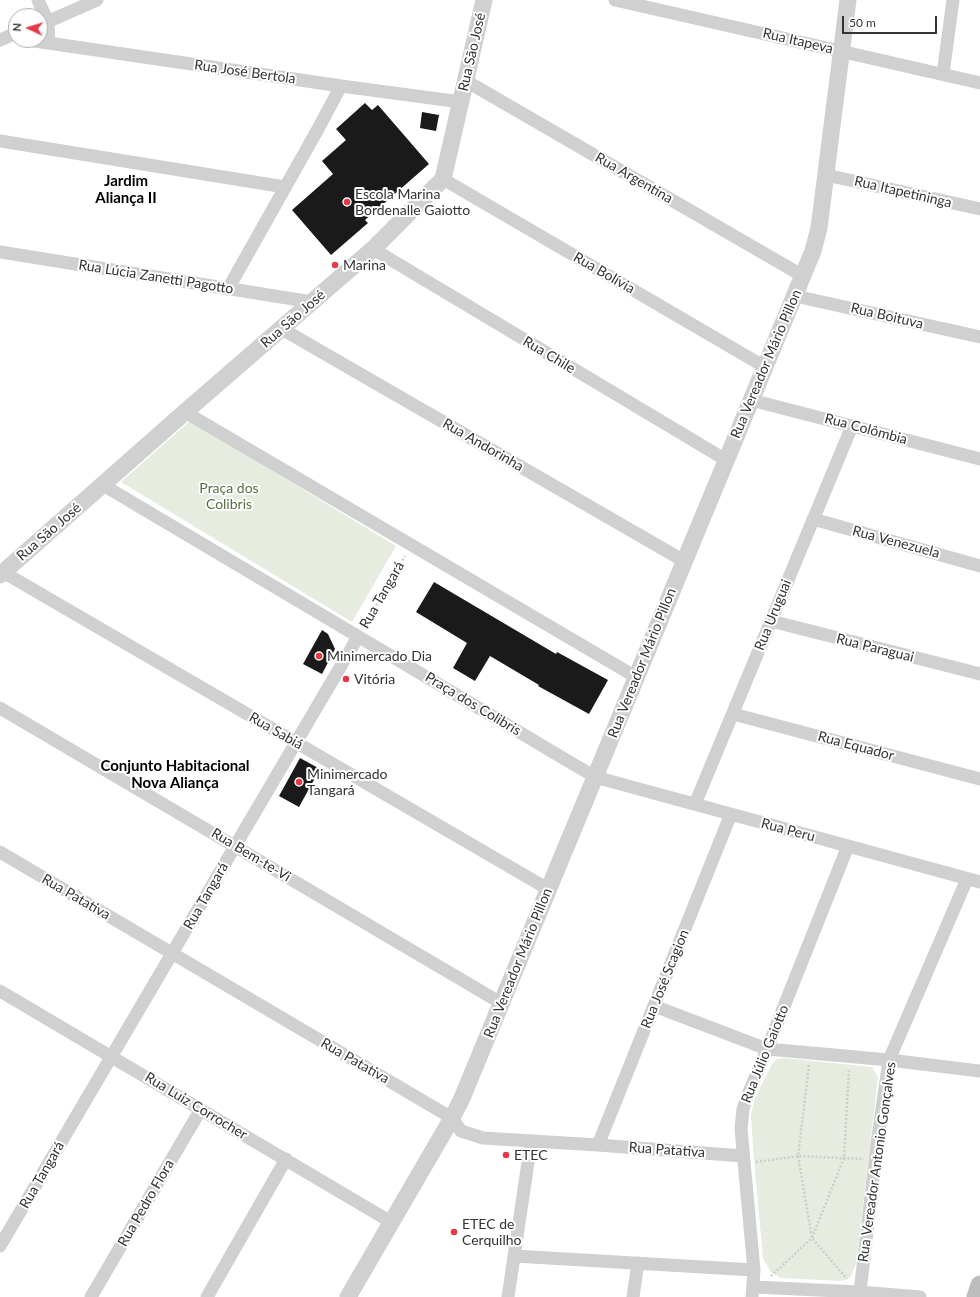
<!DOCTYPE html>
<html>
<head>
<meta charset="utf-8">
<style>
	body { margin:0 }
	#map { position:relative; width:980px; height:1297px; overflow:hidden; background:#fff; font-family:Lato,sans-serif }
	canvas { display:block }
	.north { position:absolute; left:8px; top:8px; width:40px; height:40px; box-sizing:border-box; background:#fff; border:1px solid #adadad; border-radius:50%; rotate:274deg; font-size:11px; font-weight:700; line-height:16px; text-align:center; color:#333 }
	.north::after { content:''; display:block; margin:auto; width:14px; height:18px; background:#e63946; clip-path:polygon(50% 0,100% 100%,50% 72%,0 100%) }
	.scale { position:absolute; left:842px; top:16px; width:95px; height:18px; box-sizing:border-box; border:2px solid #333; border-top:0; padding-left:5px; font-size:12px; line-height:14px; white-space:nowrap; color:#333; -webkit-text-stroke:3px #fff; paint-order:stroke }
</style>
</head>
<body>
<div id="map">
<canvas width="980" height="1297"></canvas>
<div class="north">N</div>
<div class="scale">50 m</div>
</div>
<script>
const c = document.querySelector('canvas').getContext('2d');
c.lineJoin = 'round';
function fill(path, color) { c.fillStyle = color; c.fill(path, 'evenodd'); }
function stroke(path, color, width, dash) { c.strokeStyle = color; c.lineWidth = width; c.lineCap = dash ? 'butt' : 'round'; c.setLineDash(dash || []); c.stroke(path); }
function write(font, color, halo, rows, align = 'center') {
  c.font = font + ' Lato,sans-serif'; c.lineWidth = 4; c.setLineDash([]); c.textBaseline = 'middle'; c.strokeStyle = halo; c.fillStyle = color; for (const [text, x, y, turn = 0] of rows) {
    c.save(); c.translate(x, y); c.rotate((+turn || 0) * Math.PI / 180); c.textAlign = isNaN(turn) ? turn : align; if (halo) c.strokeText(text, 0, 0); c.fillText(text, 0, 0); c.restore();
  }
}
fill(new Path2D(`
	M190,421L396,546L352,622L121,482Z
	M784,1058L872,1067L878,1077L856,1264L850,1278L841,1281L781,1278L771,1272L763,1258L753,1148L751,1114L755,1098L772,1064L777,1059Z`), '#e6ecdf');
fill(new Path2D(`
	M365,103L372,110L378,105L429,164L365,220L368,223L331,255L292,210L333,174L322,161L346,140L336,129Z
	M422,112L439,115L436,131L420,128Z
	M434,582L556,654L557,652L608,680L589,714L538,686L539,685L490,656L475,681L453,668L467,643L416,612Z
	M322,630L328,634L335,649L322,674L303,664Z
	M300,758L320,769L299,807L279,796Z`), '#1a1a1a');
stroke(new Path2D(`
	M364,626L405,556
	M809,1065L798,1156L812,1238L847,1279
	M756,1162L798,1156L864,1159
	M771,1276L812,1238L844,1158L849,1069`), '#cdcdcd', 2.5, [2, 2]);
stroke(new Path2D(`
	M38,0L48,22L49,43
	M615,0L980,83
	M40,25L97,0
	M0,40L16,33
	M28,40L341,86L461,102
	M943,74L953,0
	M466,81L803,276
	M0,141L285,187
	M826,175L980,209
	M443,179L765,367
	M373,249L726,460
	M0,252L312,302
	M228,289L318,129L341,86
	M795,296L980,337
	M282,329L684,561
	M751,400L980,459
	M185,412L636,677
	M103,485L595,777L980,882
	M813,519L980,566
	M3,572L548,889
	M771,621L980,674
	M0,708L501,1003
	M733,714L980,779
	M695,804L852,426
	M0,852L452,1118L461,1131L483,1138L598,1145L743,1156
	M0,991L391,1222
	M654,1006L767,1049L889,1060L980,1071
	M598,1145L731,814
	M0,1246L358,637
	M514,1256L754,1270
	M754,1287L860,1292L920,1297
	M860,1292L877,1144L889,1060L967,879
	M91,1297L201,1109
	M207,1297L286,1159
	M508,1297L531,1142
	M633,1297L638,1263
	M752,1297L754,1270L741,1129L743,1109L747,1097L767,1049L848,846`), '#d0d0d0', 13);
stroke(new Path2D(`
	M0,575L185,412L373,249L443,179L484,0
	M348,1297L452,1118L462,1098L813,251L819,228L848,0`), '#d0d0d0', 17);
stroke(new Path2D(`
	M976,1297L980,1285`), '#bdbdbd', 19);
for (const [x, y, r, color] of [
	[347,202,4,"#e63946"],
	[335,265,4,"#e63946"],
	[319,656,4,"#e63946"],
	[346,679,4,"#e63946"],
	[299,782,4,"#e63946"],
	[506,1155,4,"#e63946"],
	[454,1232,4,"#e63946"]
]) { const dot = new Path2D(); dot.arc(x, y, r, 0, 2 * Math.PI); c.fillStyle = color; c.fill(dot); stroke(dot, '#fff', 1.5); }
write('14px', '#333', '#fff', [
	["Rua Itapeva",798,41,13],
	["Rua São José",472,52,-77],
	["Rua José Bertola",245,72,8],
	["Rua Argentina",634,178,30],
	["Rua Itapetininga",903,192,13],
	["Rua Bolívia",604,273,30],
	["Rua Lúcia Zanetti Pagotto",156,277,9],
	["Rua Boituva",887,316,13],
	["Rua São José",293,319,-41],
	["Rua Chile",549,355,31],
	["Rua Vereador Mário Pillon",766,364,-67],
	["Rua Colômbia",866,429,15],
	["Rua Andorinha",483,445,30],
	["Rua São José",49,532,-41],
	["Rua Venezuela",896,542,15],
	["Rua Tangará",382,595,-60],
	["Rua Uruguai",773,615,-68],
	["Rua Paraguai",875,648,14],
	["Rua Vereador Mário Pillon",642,663,-68],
	["Praça dos Colibris",473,704,31],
	["Rua Sabiá",276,731,30],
	["Rua Equador",856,746,15],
	["Rua Peru",788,830,15],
	["Rua Bem-te-Vi",251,855,31],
	["Rua Tangará",206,896,-60],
	["Rua Patativa",76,897,30],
	["Rua Vereador Mário Pillon",518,963,-68],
	["Rua José Scagion",665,979,-68],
	["Rua Júlio Gaiotto",765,1054,-68],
	["Rua Patativa",355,1061,30],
	["Rua Luiz Corrocher",196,1106,31],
	["Rua Patativa",667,1150,4],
	["Rua Vereador Antonio Gonçalves",877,1162,-82],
	["Rua Tangará",42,1175,-60],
	["Rua Pedro Flora",146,1203,-60]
]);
write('14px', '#333', '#fff', [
	["Escola Marina",355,194],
	["Bordenalle Gaiotto",355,210],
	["Marina",343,265],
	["Minimercado Dia",327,656],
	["Vitória",354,679],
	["Minimercado",307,774],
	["Tangará",307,790],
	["ETEC",514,1155],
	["ETEC de",462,1224],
	["Cerquilho",462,1240]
], 'left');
write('14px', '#56703f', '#fff', [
	["Praça dos",229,488],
	["Colibris",229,504]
]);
write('bold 15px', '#000', '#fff', [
	["Jardim",126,181],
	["Aliança II",126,198],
	["Conjunto Habitacional",175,766],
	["Nova Aliança",175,783]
]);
</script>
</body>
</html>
